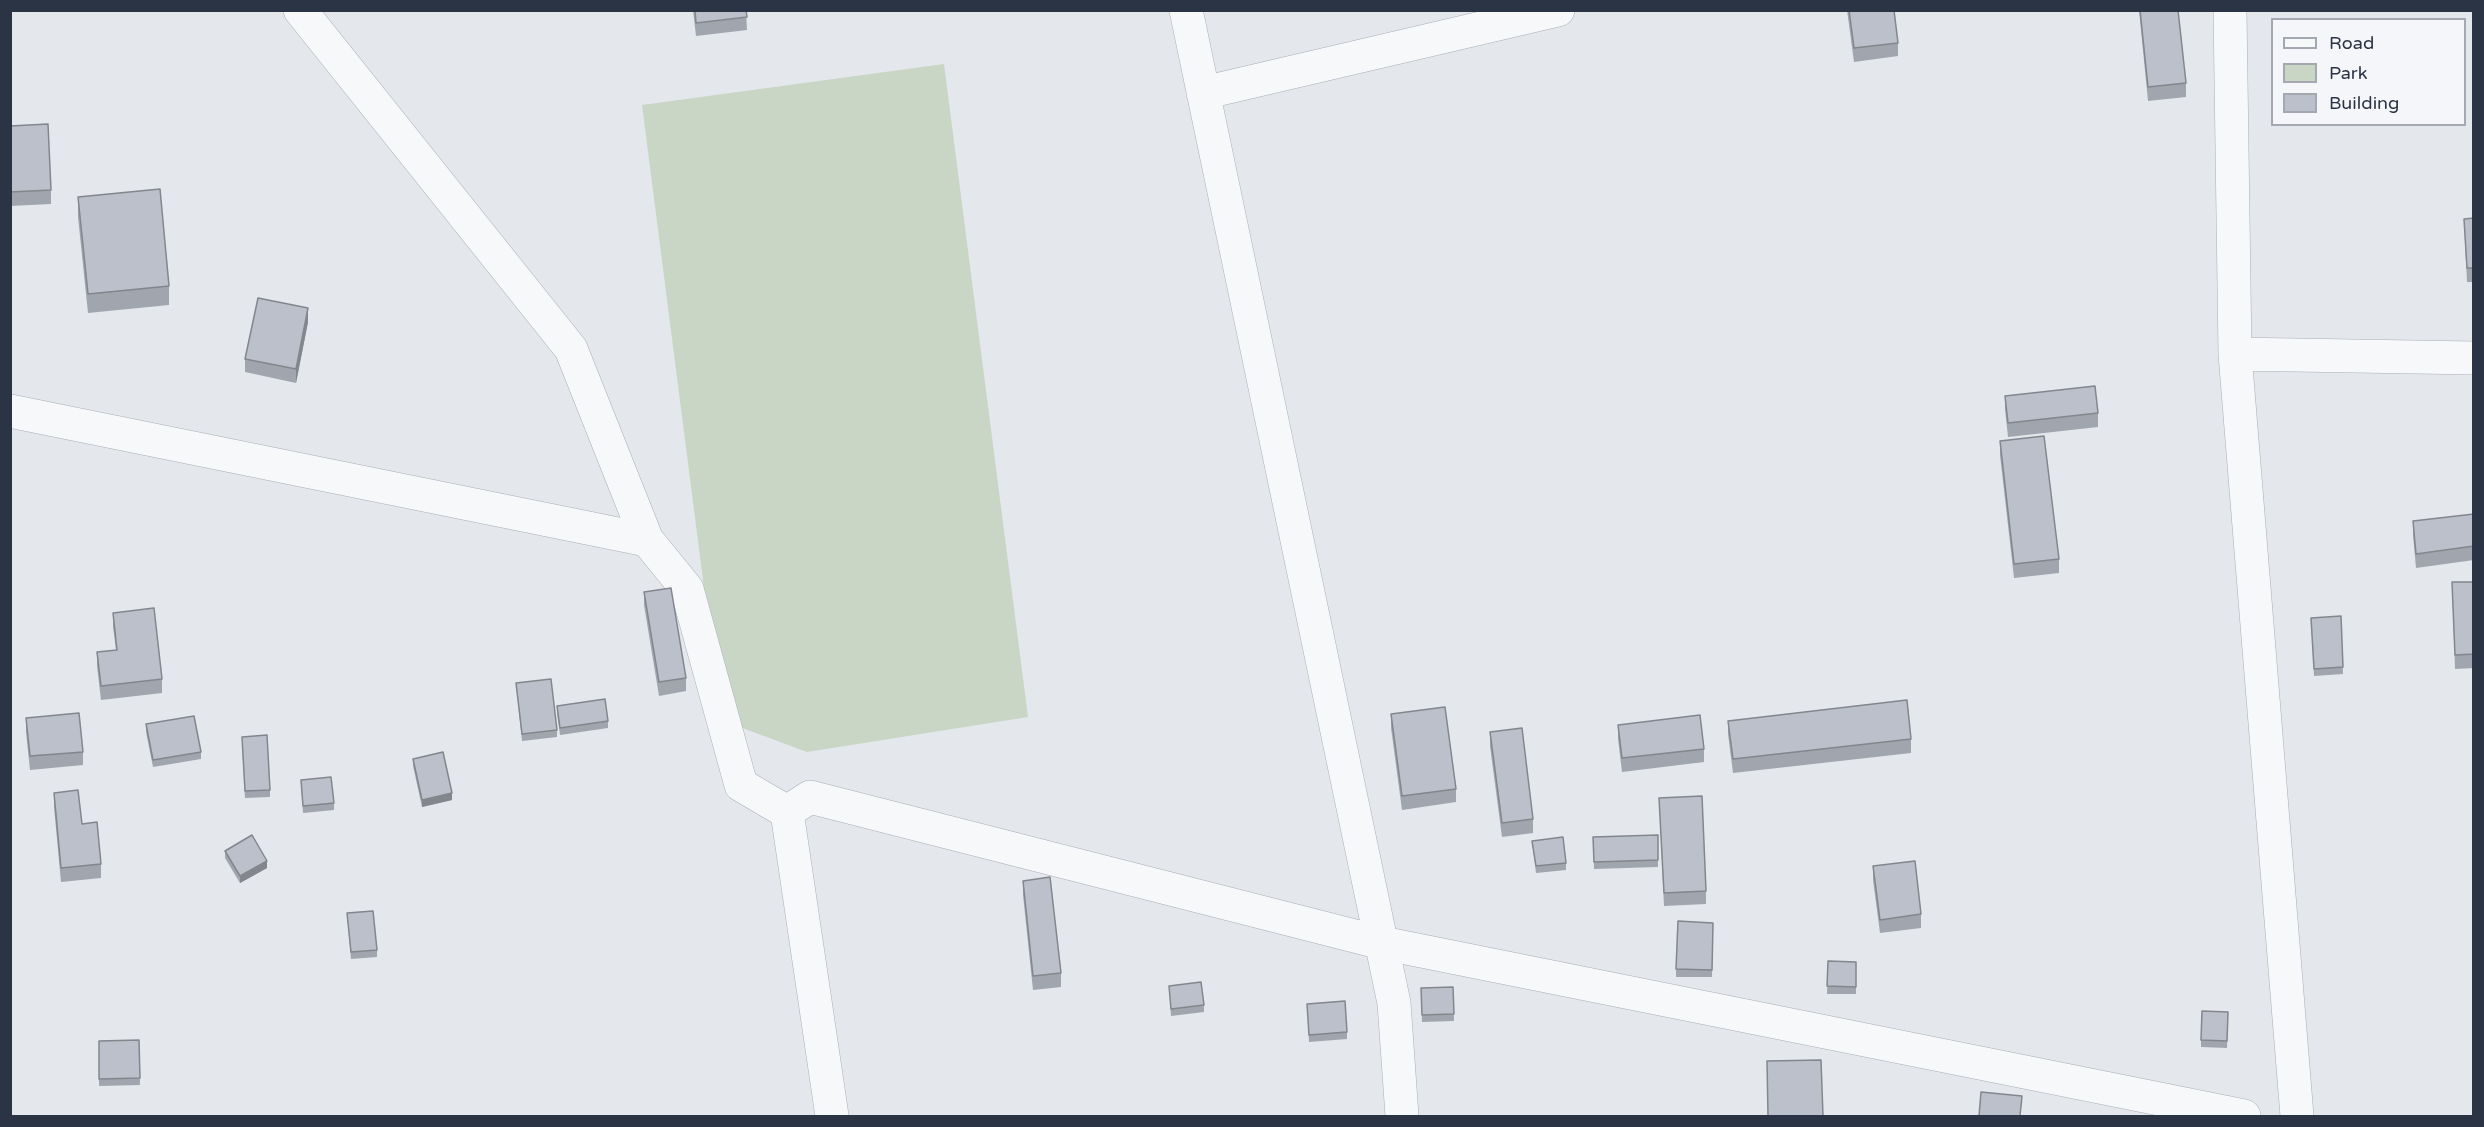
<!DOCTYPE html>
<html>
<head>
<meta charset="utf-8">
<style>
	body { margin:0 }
	#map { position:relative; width:2484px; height:1127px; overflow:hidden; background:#e4e7ec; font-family:"Varela Round",sans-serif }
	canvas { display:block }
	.frame { position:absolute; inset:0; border:12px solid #2b3445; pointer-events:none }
	.legend { position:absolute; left:2271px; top:18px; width:195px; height:108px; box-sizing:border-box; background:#f4f6f9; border:2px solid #a4a8b1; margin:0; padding:8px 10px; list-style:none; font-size:18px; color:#2b3445 }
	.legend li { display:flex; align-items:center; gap:12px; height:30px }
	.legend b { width:30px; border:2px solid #a4a8b1 }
</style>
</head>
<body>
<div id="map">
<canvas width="2484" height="1127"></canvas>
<div class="frame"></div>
<ul class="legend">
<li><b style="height:8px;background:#f7f8fa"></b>Road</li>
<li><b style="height:16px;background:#c9d6c5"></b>Park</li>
<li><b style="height:16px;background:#bbc0ca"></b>Building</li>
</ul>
</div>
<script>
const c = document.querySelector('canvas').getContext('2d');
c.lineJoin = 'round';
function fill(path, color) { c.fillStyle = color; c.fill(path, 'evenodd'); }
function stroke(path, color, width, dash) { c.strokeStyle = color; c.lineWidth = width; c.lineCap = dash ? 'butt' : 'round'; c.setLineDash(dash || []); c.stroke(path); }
fill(new Path2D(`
	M944,64L1028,717L807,752L721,720L642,105Z`), '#c9d6c5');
const street = new Path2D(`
	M300,10L571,349L647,540L687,589L741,785L787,812
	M1186,10L1394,1003L1402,1116
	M2230,10L2235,354L2297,1116
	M1203,93L1558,10
	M2235,354L2474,358
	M10,411L647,540
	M832,1116L787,812L810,797L1382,943L2244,1116`);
stroke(street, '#a9aeb7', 34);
stroke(street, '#f7f8fa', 33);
fill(new Path2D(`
	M693,10H746L747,30L696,36Z
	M1847,10H1894L1898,43V56L1854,62Z
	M2139,10H2178L2186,83V97L2148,101Z
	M10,126L51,190V204L10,206Z
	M78,197L169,286V305L88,313L78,217Z
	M2474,218V282H2467L2464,219Z
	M308,322L296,383L245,372V359Z
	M2005,396L2098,413V427L2008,437L2005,409Z
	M2000,441L2059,559V573L2014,578L2000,455Z
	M2474,514V560L2416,568L2413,535V521Z
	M2452,582H2474V668L2455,669Z
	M644,592L686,678V691L659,696L644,605Z
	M113,613L162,679V693L101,700L97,666V652L116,650L113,627Z
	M2341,616L2343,674L2314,676L2311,618Z
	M516,683L557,730V737L522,741Z
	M557,706L608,721V728L560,735L557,713Z
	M1391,714L1456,789V802L1402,810L1391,728Z
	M26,718L83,752V765L30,770L26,732Z
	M1728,721L1911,739V753L1733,773L1728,734Z
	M146,724L201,752V759L153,767L146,732Z
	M1618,725L1704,749V762L1622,772L1618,739Z
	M1490,732L1533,819V833L1502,837L1490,746Z
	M242,744L270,790V797L245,798Z
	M413,759L452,800L422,807L413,766Z
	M301,780L334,803V810L303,813Z
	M54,793L82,824L101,864V878L61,882L54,807Z
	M1659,798L1706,891V904L1664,906Z
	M1658,835V867L1594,869L1593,837Z
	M1532,841L1566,863V870L1536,873Z
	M225,851L267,868L240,883L225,858Z
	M1873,866L1921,914V928L1880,933L1873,880Z
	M1023,881L1061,973V987L1033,990L1023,895Z
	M347,913L377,950V957L351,959Z
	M1713,923L1712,977H1676V969Z
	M1828,961L1856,962V994H1827Z
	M1169,986L1204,1005V1012L1171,1016Z
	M1453,987L1454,1021L1422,1022L1421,988Z
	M1307,1004L1347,1032V1039L1309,1042Z
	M2228,1012L2227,1048L2201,1047V1040Z
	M139,1040L140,1085L99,1086V1041Z`), '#a1a5ae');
fill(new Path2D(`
	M308,308V322L296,383V369Z
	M452,793V800L422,807V800Z
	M267,861V868L240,883V876Z`), '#83868d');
const building = new Path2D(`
	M695,10H746L747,17L696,23Z
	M1849,10H1894L1898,43L1854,48Z
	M2140,10H2178L2186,83L2148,87Z
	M48,124L51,190L10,192V126Z
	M160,189L169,286L88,294L78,197Z
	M2474,218V268H2467L2464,219Z
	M258,298L308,308L296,369L245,359Z
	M2095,386L2098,413L2008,423L2005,396Z
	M2044,436L2059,559L2014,564L2000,441Z
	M2474,514V546L2416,554L2413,521Z
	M2452,582H2474V654L2455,655Z
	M671,588L686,678L659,682L644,592Z
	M154,608L162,679L101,686L97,652L117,650L113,613Z
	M2341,616L2343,667L2314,669L2311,618Z
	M551,679L557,730L522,734L516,683Z
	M605,699L608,721L560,728L557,706Z
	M1907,700L1911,739L1733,759L1728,721Z
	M1445,707L1456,789L1402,796L1391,714Z
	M79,713L83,752L30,756L26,718Z
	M1700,715L1704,749L1622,758L1618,725Z
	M194,716L201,752L153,760L146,724Z
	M1522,728L1533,819L1502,823L1490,732Z
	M267,735L270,790L245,791L242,737Z
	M443,752L452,793L422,800L413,759Z
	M331,777L334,803L303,806L301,780Z
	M78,790L82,824L97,822L101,864L61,868L54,793Z
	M1702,796L1706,891L1664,893L1659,798Z
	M252,835L267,861L240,876L225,851Z
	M1658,835V860L1594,862L1593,837Z
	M1563,837L1566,863L1536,866L1532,841Z
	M1915,861L1921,914L1880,920L1873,866Z
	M1050,877L1061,973L1033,976L1023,881Z
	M373,911L377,950L351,952L347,913Z
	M1678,921L1713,923L1712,970L1676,969Z
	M1828,961L1856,962V987L1827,986Z
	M1201,982L1204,1005L1171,1009L1169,986Z
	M1453,987L1454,1014L1422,1015L1421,988Z
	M1345,1001L1347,1032L1309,1035L1307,1004Z
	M2202,1011L2228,1012L2227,1041L2201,1040Z
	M139,1040L140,1078L99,1079V1041Z
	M1821,1060L1823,1116H1768L1767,1061Z
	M1981,1092L2022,1096L2020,1116H1979Z`);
fill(building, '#bbc0ca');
stroke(building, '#83868d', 1.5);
</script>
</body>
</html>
